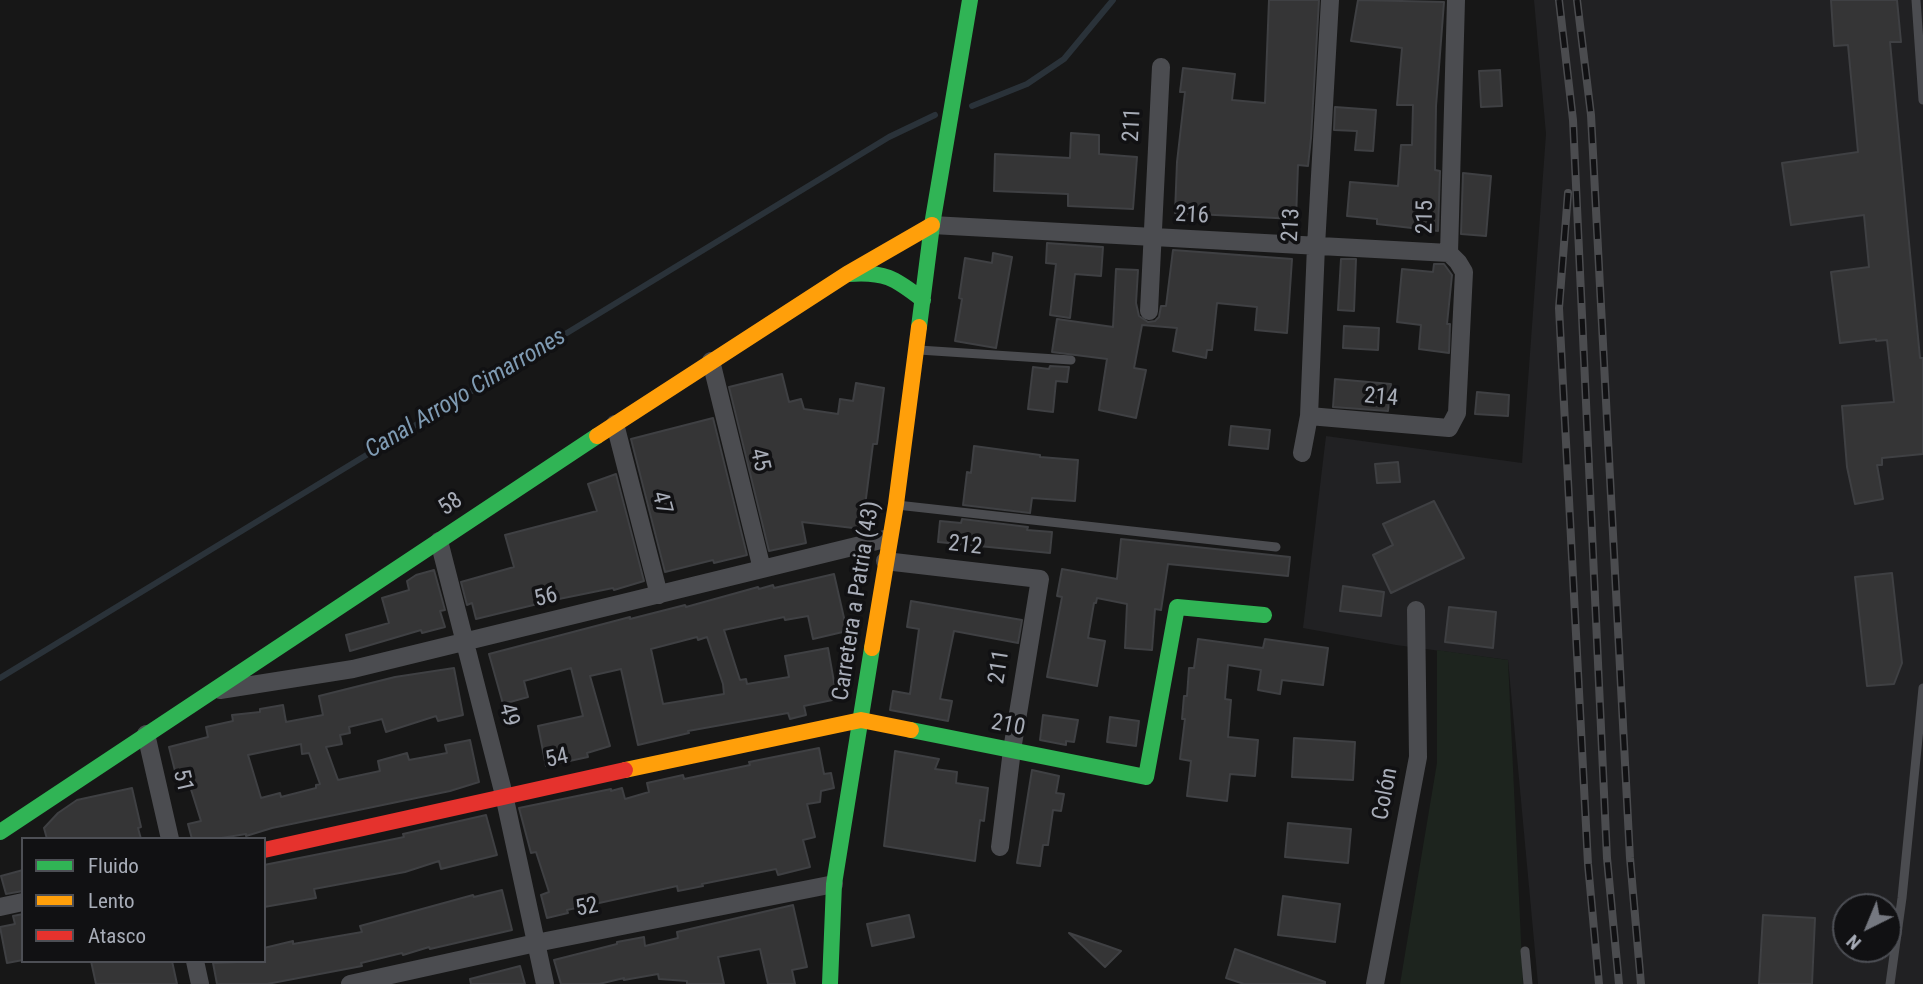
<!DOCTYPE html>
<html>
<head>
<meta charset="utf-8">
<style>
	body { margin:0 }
	#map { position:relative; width:1923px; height:984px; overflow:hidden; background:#171717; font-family:"Roboto Condensed",sans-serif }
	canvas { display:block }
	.legend { position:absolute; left:21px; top:837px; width:245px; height:126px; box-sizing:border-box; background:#111113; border:2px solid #4d4f55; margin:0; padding:9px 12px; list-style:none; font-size:21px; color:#a8adb8 }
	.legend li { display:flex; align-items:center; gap:14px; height:35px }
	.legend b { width:35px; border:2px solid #4d4f55 }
	.north { position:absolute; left:1832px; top:893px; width:70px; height:70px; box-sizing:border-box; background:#111113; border:2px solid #4d4f55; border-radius:50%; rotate:223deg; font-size:19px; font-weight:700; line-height:28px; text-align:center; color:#a8adb8 }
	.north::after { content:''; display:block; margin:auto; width:24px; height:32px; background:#757880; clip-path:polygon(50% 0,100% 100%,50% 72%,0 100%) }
</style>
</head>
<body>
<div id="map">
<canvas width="1923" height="984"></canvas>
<ul class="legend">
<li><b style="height:9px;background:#30b455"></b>Fluido</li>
<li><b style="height:9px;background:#ff9f0a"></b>Lento</li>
<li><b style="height:9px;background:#e5322d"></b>Atasco</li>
</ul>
<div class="north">N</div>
</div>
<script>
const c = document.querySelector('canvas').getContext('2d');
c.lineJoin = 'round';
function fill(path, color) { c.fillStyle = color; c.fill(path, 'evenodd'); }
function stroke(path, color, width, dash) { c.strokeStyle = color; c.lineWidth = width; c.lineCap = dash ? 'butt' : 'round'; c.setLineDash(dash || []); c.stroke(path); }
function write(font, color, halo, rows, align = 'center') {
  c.font = font + ' "Roboto Condensed",sans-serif'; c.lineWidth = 7; c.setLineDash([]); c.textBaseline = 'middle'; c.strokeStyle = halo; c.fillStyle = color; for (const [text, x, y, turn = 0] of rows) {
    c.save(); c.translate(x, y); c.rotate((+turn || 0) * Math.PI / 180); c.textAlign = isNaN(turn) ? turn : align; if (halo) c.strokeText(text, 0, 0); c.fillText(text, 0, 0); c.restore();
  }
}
fill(new Path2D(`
	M1534,0H1923V984H1538L1508,660L1396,645L1303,628L1326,436L1522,463L1546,134ZM1846,907H1888V949H1846Z`), '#212123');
fill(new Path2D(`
	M1437,650L1508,660L1523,984H1400L1437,763Z`), '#1d241e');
stroke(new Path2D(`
	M972,106L1027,84L1064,59L1113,0
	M0,678L889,137L935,115`), '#2a3239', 6);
const building = new Path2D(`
	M1269,0H1319L1311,138L1308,166L1298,165L1296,219L1175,213L1177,162L1185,92H1180L1183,68L1235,74L1232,100L1265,103Z
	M1358,0L1444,2L1436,106L1435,170L1440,171L1438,231L1377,224V219L1347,216L1350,182L1398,186L1401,145H1412L1413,105H1397L1402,48L1351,41Z
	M1831,0H1897L1901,42H1890L1920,358H1923V454L1882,458V465H1877L1883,499L1855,504L1847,467L1842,406L1894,402L1887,340L1876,341V339L1840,343L1831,272L1869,267L1864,215L1791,225L1782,163L1858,152L1848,45L1834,46Z
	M1500,70L1502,106L1481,107L1479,71Z
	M1335,107L1376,110L1373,151L1355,150L1357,131L1334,130Z
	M1071,133L1099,135V154L1137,157L1133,209L1068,206V194L994,191L995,154L1070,158Z
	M1463,173L1491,176L1486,236L1461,234Z
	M1047,243L1103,247L1101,276L1075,274L1070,318L1050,315L1056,264L1046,263Z
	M1173,250L1292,259L1287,333L1255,330L1257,307L1217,303L1212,350H1207L1206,358L1173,351L1177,328L1142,325L1134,368L1146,370L1136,418L1099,410L1107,359L1052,352L1057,319L1113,327L1116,269L1138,270L1136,303L1139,316L1148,322L1155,321L1159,317L1161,306H1166Z
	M993,253L1012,257L996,348L955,341L962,299L959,298L965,258L992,263Z
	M1341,259H1356L1354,311L1338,310Z
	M1434,264H1444L1452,275L1447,324H1450L1449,353L1419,349L1421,325L1397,322L1402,269L1433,272Z
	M1344,326L1379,328L1378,350L1343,348Z
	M1050,366L1069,367L1067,382L1056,381L1053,412L1028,409L1033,367L1049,369Z
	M782,374L789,402L801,399L804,409L838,414L840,399L853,401L856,383L884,388L877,444H873L862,529L802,522L806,543L769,551L729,387Z
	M1335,379L1391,384L1388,411L1333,407Z
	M1477,392L1509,395L1508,416L1475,414Z
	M713,418L747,555L714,563L713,560L665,572L631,439Z
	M1231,426L1270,430L1268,449L1229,445Z
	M974,446L1040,455V457L1078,460L1075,501L1032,498L1030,513L963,505L967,472L971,473Z
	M1398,462L1400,482L1377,483L1375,464Z
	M616,474L644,581L614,590L613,588L554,600L476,619L472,603L467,605L461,582L514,567L505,535L597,511L588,484Z
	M1434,501L1464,558L1391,593L1373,555L1393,545L1383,524Z
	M962,519L1028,527L1027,530L1052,532L1050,553L938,542L940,521L961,523Z
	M1121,539L1290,557L1288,576L1168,564L1161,610L1155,609L1152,650L1125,648L1127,604L1097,598L1096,603H1094L1088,638L1105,641L1097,686L1047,677L1062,597L1057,596L1062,569L1117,579Z
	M434,570L445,610L440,611L445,627L422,633L421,630L350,651L346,635L389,623L382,598L409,590L407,581L416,575Z
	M1892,573L1902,663L1894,684L1867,686L1855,577Z
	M834,574L847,631L813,639L808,616L785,620L784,617L724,630L740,680L746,679L747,684L789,677L785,656L828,648L837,699L804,706L806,715L790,719L788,713L688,731L689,733L638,745L621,669L590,676L610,746L587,753L588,757L546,766L538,726L583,716L571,668L524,681L528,697L503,704L489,654L630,617V619L685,605L686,607L758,587L759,589L773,585L774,588ZM697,637L698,640L707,637L723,684L724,694L663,704L651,649Z
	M1343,586L1384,592L1381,616L1340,611Z
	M911,601L1022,620L1018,643L954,631L940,699L952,701L948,721L890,710L893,691L910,694L919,629L907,627Z
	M1449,607L1496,612L1493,648L1445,642Z
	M1198,639L1263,648L1265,639L1328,648L1323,685L1282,680L1280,694L1258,690L1261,670L1228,665L1225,699L1231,700L1228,737L1258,740L1255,776L1230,774L1227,801L1187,796L1191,761L1180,759L1185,719H1182L1184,696H1187L1189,668H1194Z
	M454,668L463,715L438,721L436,716L386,732L382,719L349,727L350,733L340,735L342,744L326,747L338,780L380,771L378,761L407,753L409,760L447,753L445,745L470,740L479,782L450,791L272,828L246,836V834L215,839H192L188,824L201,821L189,783L182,784L180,774L176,775L169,747L208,737L206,727L233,721L232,715L260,712V709L283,705L286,722L323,715L319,696L395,677ZM301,744L302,754L309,753L320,784L316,785V788L281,797L280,793L261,798L248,755Z
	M1043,715L1078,720L1074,742L1066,741V745L1040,740Z
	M1110,717L1139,721L1136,746L1107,742Z
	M1294,738L1355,742L1353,780L1292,777Z
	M819,748L824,774L831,773L834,788L821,791L820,802L807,804L815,837L803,840L810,867L778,875L776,869L702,884L703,886L678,891L677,886L567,910L568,913L547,918L541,895L549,892L536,852L531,853L519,808L611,789V791L622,788L625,799L649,792L647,783L683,775L684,779L750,765L749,762Z
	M895,751L939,759L935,769L957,772L956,783L988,788L984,821L980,820L975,861L884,846Z
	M1032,770L1059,776L1056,793L1064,794L1061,811L1053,810L1048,845H1043L1040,866L1017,863Z
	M132,788L141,827L138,828L141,839H47L44,828L58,813L77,800Z
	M486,815L497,855L441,869L439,861L405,872L314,889L316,898L264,907V865L375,843L404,837L403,834Z
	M1288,823L1351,829L1348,863L1285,857Z
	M23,870V891L6,894L1,876Z
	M502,890L512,930L430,949L429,947L403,955L402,953L361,963L362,966L267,984H217L213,963L264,961V948L293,941V944L362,932L360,926L473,895L474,897Z
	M1283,896L1340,904L1335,942L1278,935Z
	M793,905L807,967L792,970L795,984H768L760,949L718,957L724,984H687V981L659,979L658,974L624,980V978L599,984H561L554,960L617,944V942L644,937L645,946L678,938L677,932Z
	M23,914V960L7,963L0,927L15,924L13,916Z
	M909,915L914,937L872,946L867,924Z
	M1763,915L1815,918L1812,984H1759Z
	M1069,933L1107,946L1121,951L1105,967Z
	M1235,949L1325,982V984H1244L1226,978Z
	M91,961H172L177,984H96Z
	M520,966L525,984H471L470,979Z`);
fill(building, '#353536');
stroke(building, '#3f4043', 2);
stroke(new Path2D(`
	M1916,0L1923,100
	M919,350L1071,360
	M897,505L1276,547
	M1525,951L1528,984
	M1890,984L1902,898L1923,688`), '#4b4c50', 9);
stroke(new Path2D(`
	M932,225L1449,253
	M1149,311L1161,67
	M711,361L762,569
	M1309,416L1449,428L1457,413L1464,272L1458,262L1449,253L1456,0
	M615,424L659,595
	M1302,453L1309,416L1316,246L1330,0
	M439,541L504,795L545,984
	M885,561L1040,579L1012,750L1000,847
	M220,690L353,669L889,538
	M146,734L170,839
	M0,907L23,902
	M195,961L200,984
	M350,984L536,943L834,884
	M1375,984L1418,757L1416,610`), '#4b4c50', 18);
stroke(new Path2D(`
	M848,274C884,271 895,278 923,300
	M919,327L932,225L970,0
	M911,730L1146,777L1177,607L1264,615
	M0,832L597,436
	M830,984L834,884L872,648`), '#30b455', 16);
stroke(new Path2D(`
	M597,436L847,274L932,225
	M872,648L896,504L919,327
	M625,770L861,720L911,730`), '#ff9f0a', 16);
stroke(new Path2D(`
	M264,850L625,770`), '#e5322d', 16);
const rail = new Path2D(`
	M1559,0L1573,120L1607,858L1619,984
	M1577,0L1591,115L1630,858L1641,984
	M1568,193L1559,308L1588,864L1599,984`);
stroke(rail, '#4b4c4f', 8);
stroke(rail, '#111113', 5, [16]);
write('23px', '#a8adb8', '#111113', [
	["211",1133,125,-87],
	["216",1192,216,3],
	["215",1426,217,-89],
	["213",1292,225,-87],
	["214",1381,398,5],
	["45",759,460,77],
	["47",661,503,75],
	["58",451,505,-34],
	["212",965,546,7],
	["56",546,598,-14],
	["Carretera a Patria (43)",857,601,-81],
	["211",1000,667,-81],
	["49",508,715,75],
	["210",1008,726,11],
	["54",557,759,-12],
	["51",182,781,77],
	["Colón",1386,794,-79],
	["52",587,908,-11]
]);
write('italic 24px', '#7f9bb3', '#111113', [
	["Canal Arroyo Cimarrones",466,394,-31]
]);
</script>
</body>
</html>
